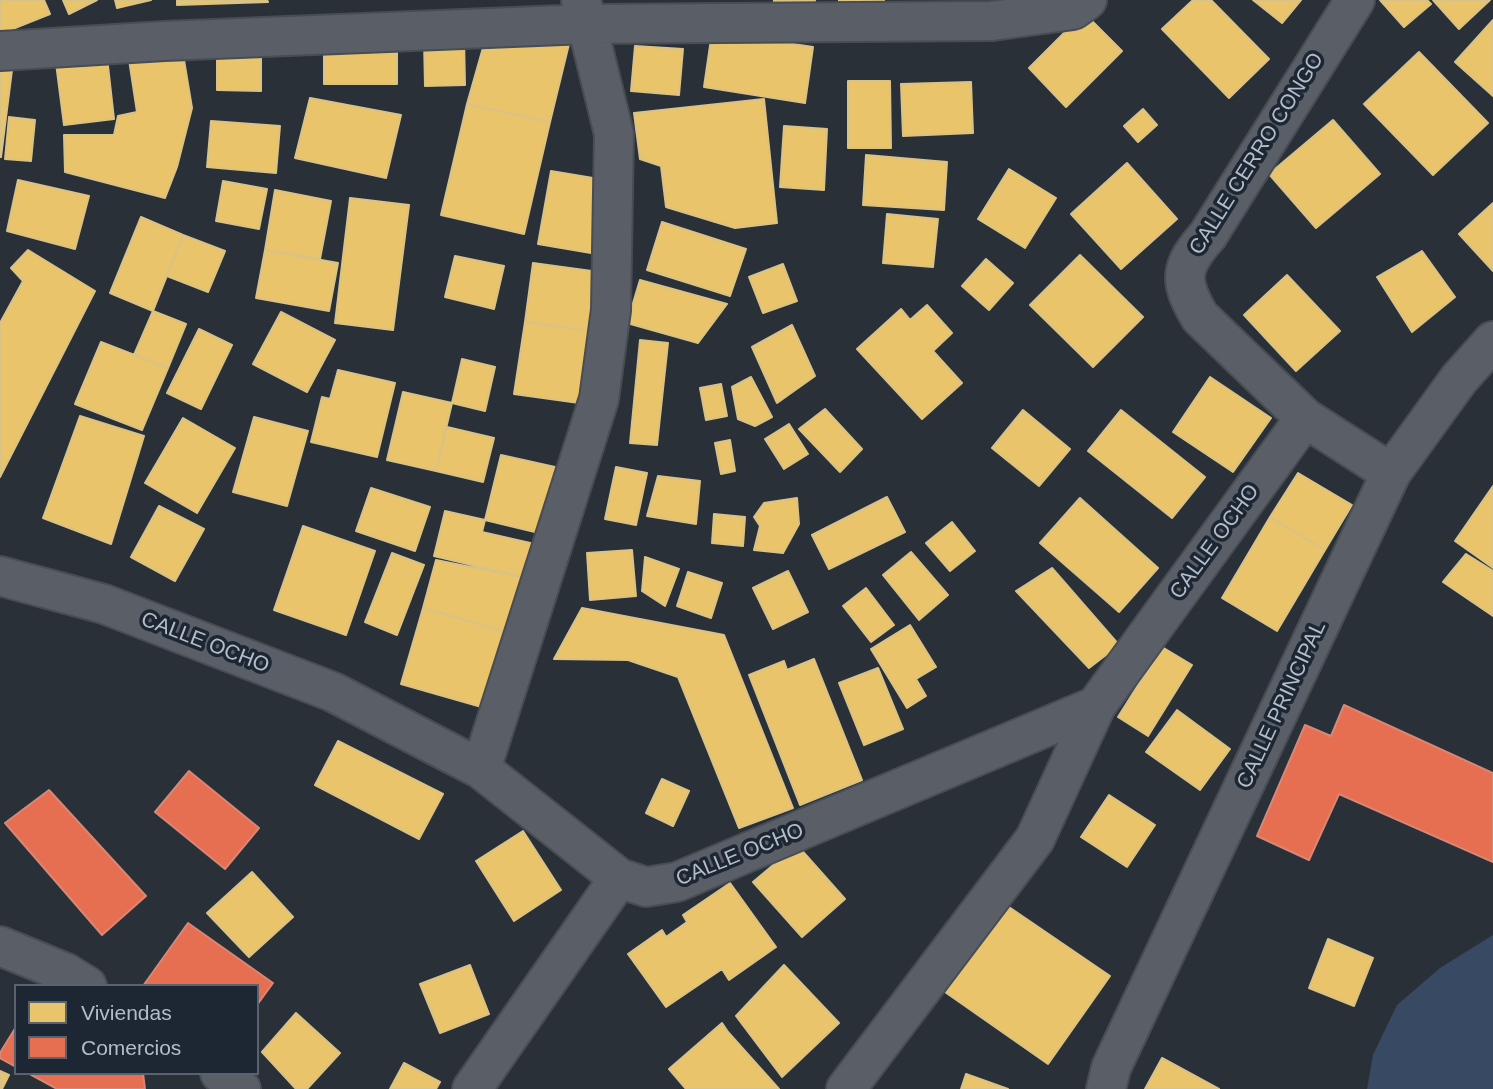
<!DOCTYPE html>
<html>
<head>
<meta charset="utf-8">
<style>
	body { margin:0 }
	#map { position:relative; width:1493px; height:1089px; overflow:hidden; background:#2a3038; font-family:Arial,sans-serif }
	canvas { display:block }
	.legend { position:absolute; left:14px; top:984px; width:245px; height:91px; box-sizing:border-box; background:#1d2633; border:2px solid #59626f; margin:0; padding:9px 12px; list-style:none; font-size:21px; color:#b4bcc9 }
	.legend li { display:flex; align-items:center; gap:14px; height:35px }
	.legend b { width:35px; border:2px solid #59626f }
</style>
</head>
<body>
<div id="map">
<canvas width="1493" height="1089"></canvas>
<ul class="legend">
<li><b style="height:19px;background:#e9c46a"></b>Viviendas</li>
<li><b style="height:19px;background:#e76f51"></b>Comercios</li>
</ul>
</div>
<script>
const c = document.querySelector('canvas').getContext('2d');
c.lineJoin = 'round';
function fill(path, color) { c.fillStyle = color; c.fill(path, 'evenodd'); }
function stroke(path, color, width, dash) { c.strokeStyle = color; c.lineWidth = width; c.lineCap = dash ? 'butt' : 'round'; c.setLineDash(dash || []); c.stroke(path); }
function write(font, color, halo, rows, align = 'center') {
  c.font = font + ' Arial,sans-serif'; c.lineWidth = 7; c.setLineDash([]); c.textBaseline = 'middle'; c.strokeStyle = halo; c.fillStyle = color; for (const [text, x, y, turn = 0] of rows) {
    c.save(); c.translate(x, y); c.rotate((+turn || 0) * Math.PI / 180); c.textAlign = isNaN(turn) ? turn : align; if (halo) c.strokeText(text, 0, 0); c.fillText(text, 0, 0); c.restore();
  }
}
fill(new Path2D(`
	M1493,935V1089H1367L1373,1055L1397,1005L1440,968Z`), '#384963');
const homes = new Path2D(`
	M0,0H44L50,14L0,34Z
	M63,0H97L69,14Z
	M115,0H151L117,8Z
	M177,0H267L268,2L177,5Z
	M774,0H815L813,22L772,19Z
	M839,0H884V12L839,13Z
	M1193,0H1211L1269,59L1229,98L1162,29Z
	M1253,0H1301L1282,23Z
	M1380,0H1427L1431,4L1404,27Z
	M1433,0H1490L1459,29Z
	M1084,13L1122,51L1066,107L1029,68Z
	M1493,20V96L1455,62Z
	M488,30L569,44L550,122L467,104Z
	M712,32L813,47L805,103L704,87Z
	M324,37L397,38V84H324Z
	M464,38L465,85L425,86L424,40Z
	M635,46L683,49L679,95L631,91Z
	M182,48L192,108L177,167L165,198L65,172L64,135H114L118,116L137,112L128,53Z
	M1419,52L1488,123L1433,175L1364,104Z
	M107,57L114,119L64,125L56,63Z
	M217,57H261V91L217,90Z
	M0,61L13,62L1,157H0Z
	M848,81H890L891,148H848Z
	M971,82L973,133L903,136L901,84Z
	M310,98L401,115L386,178L295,158Z
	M764,99L777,223L735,228L666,207L661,166L640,159L634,113Z
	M467,104L550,122L524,234L441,215Z
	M1143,109L1157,125L1138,142L1124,126Z
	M9,117L35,120L31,161L5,159Z
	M1333,120L1380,174L1316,228L1269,174Z
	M211,121L280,126L276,173L207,167Z
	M784,126L827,129L824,190L780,187Z
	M866,155L947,162L944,210L863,205Z
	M1127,163L1177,219L1121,269L1071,214Z
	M1009,169L1056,198L1025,248L978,219Z
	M551,171L605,180L591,253L538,244Z
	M18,180L89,196L75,249L7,231Z
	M223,181L267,189L259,229L216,221Z
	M275,190L331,201L320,259L265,250Z
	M350,198L409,205L393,330L335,323Z
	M1493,203V271L1459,234Z
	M887,214L938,219L933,267L883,263Z
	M141,217L183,235L153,311L110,293Z
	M662,222L746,249L730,296L647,270Z
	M183,235L225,251L208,292L167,276Z
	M28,250L95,291L0,477V323L23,281L11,268Z
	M265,250L338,263L329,311L256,298Z
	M1422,251L1455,297L1412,332L1377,277Z
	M1080,255L1143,317L1093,367L1030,305Z
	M455,256L504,266L494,309L445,297Z
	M986,259L1013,283L989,310L962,286Z
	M533,263L599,272L589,331L525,322Z
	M783,264L797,301L763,313L749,277Z
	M1287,275L1340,331L1296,371L1244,315Z
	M640,280L727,304L698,343L627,323Z
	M927,305L952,333L933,351L962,383L922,419L857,349L901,309L910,320Z
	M153,311L186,324L168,368L134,355Z
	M281,312L335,340L307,392L253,364Z
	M525,322L589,331L579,403L514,394Z
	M792,325L815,376L777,403L752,347Z
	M199,329L232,345L201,409L167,393Z
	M640,340L668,343L657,445L630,443Z
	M101,342L168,368L142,430L75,404Z
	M462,359L495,367L485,411L452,403Z
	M338,370L395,383L377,457L311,442L322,397L330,399Z
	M751,377L772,417L755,426L738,419L732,387Z
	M1210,377L1271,418L1233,472L1173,432Z
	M721,384L727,416L706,420L700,388Z
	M403,392L452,403L436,471L387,460Z
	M825,409L862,449L840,472L799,429Z
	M1023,410L1070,449L1039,486L992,448Z
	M1121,410L1205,477L1172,518L1088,451Z
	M80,416L144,436L111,544L43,518Z
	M254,417L308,431L287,506L233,492Z
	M183,418L235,448L197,513L145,483Z
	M789,424L808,454L784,469L765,439Z
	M447,427L494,438L483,482L436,471Z
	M730,440L735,471L721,474L715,443Z
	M501,455L555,467L539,533L485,520Z
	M616,467L647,473L636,525L605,519Z
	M1298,473L1352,505L1325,550L1270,517Z
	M658,476L700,481L696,524L647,516Z
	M1493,486V568L1455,541Z
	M371,488L430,507L415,551L356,531Z
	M887,497L905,532L829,569L812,535Z
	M797,498L799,524L783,553L754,550L760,526L754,517L764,503Z
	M1080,498L1158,568L1119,612L1040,543Z
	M159,506L204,529L175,581L131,557Z
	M445,511L485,520L482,532L539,545L531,579L434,556Z
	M714,514L745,517L743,546L712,543Z
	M1270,517L1325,550L1277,631L1222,598Z
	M952,522L975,551L950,571L926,543Z
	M303,526L375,551L346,635L274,610Z
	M632,550L636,596L590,600L587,553Z
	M911,552L948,595L919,620L883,575Z
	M392,553L424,565L397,635L365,622Z
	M1466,554L1493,571V616L1443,582Z
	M645,557L679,569L665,606L642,591Z
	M436,560L531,579L514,634L423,608Z
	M1052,568L1119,645L1089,668L1016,591Z
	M788,571L808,612L773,629L753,588Z
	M688,572L722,583L711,618L677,606Z
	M866,588L894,625L871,642L843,606Z
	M423,608L514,634L492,710L401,684Z
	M582,608L724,635L793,808L739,828L678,677L628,660L554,659Z
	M910,625L936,667L916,679L926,696L907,708L871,649Z
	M1162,647L1192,665L1148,736L1118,717Z
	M814,659L862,780L800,805L749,675L784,661L787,670Z
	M878,668L903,729L864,745L839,683Z
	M1177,710L1230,749L1200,790L1146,752Z
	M338,741L443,794L419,839L315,785Z
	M662,779L689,791L673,826L646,813Z
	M1109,795L1155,825L1127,867L1081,837Z
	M523,831L561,890L514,921L476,861Z
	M797,845L845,899L802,937L753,882Z
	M252,872L293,917L249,957L207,913Z
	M730,883L776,947L729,980L722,969L666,1007L628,954L662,930L666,937L687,922L683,915Z
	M1006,905L1110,976L1048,1064L945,992Z
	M1328,939L1373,958L1354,1006L1309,988Z
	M470,965L489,1014L440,1033L420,984Z
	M784,965L839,1023L782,1077L736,1016Z
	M296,1013L340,1053L307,1089H296L262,1052Z
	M722,1023L728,1032L779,1089H686L669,1069Z
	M1162,1058L1219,1089H1145Z
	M404,1063L440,1082L436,1089H390Z
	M0,1071L9,1075L2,1089H0Z
	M966,1074L1008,1089H961Z`);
fill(homes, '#e9c46a');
stroke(homes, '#d9c286', 2);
const shops = new Path2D(`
	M1344,705L1493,773V862L1339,794L1309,860L1257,836L1305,725L1331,736Z
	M189,771L259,828L225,869L155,812Z
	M49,790L146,896L102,935L5,823Z
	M188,923L273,983L257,1005V986H143Z
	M16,1027V1067L0,1058V1053Z
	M28,1073H143L145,1089H57Z`);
fill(shops, '#e76f51');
stroke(shops, '#d88675', 2);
const minor = new Path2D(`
	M1355,0L1208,235C1180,267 1178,280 1200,317L1305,418L1391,473
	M0,51L164,41L587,24L992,21L1073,10L1087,0
	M0,576L104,604L333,692L481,769L619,878L646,887L677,882L1096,706L1305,418
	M481,769L599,399L611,310L614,134L581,0
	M0,946L66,973L87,986
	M220,1073L241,1089
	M472,1089L619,878
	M846,1089L1035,839L1096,706
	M1106,1089L1111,1068L1391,473L1459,379L1493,341`);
stroke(minor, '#484c53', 42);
stroke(minor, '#5a5e66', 38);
write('21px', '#b4bcc9', '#1d2633', [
	["CALLE CERRO CONGO",1257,154,-58],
	["CALLE OCHO",1215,542,-54],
	["CALLE OCHO",205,643,21],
	["CALLE PRINCIPAL",1282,705,-65],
	["CALLE OCHO",740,855,-22]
]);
</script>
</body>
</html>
